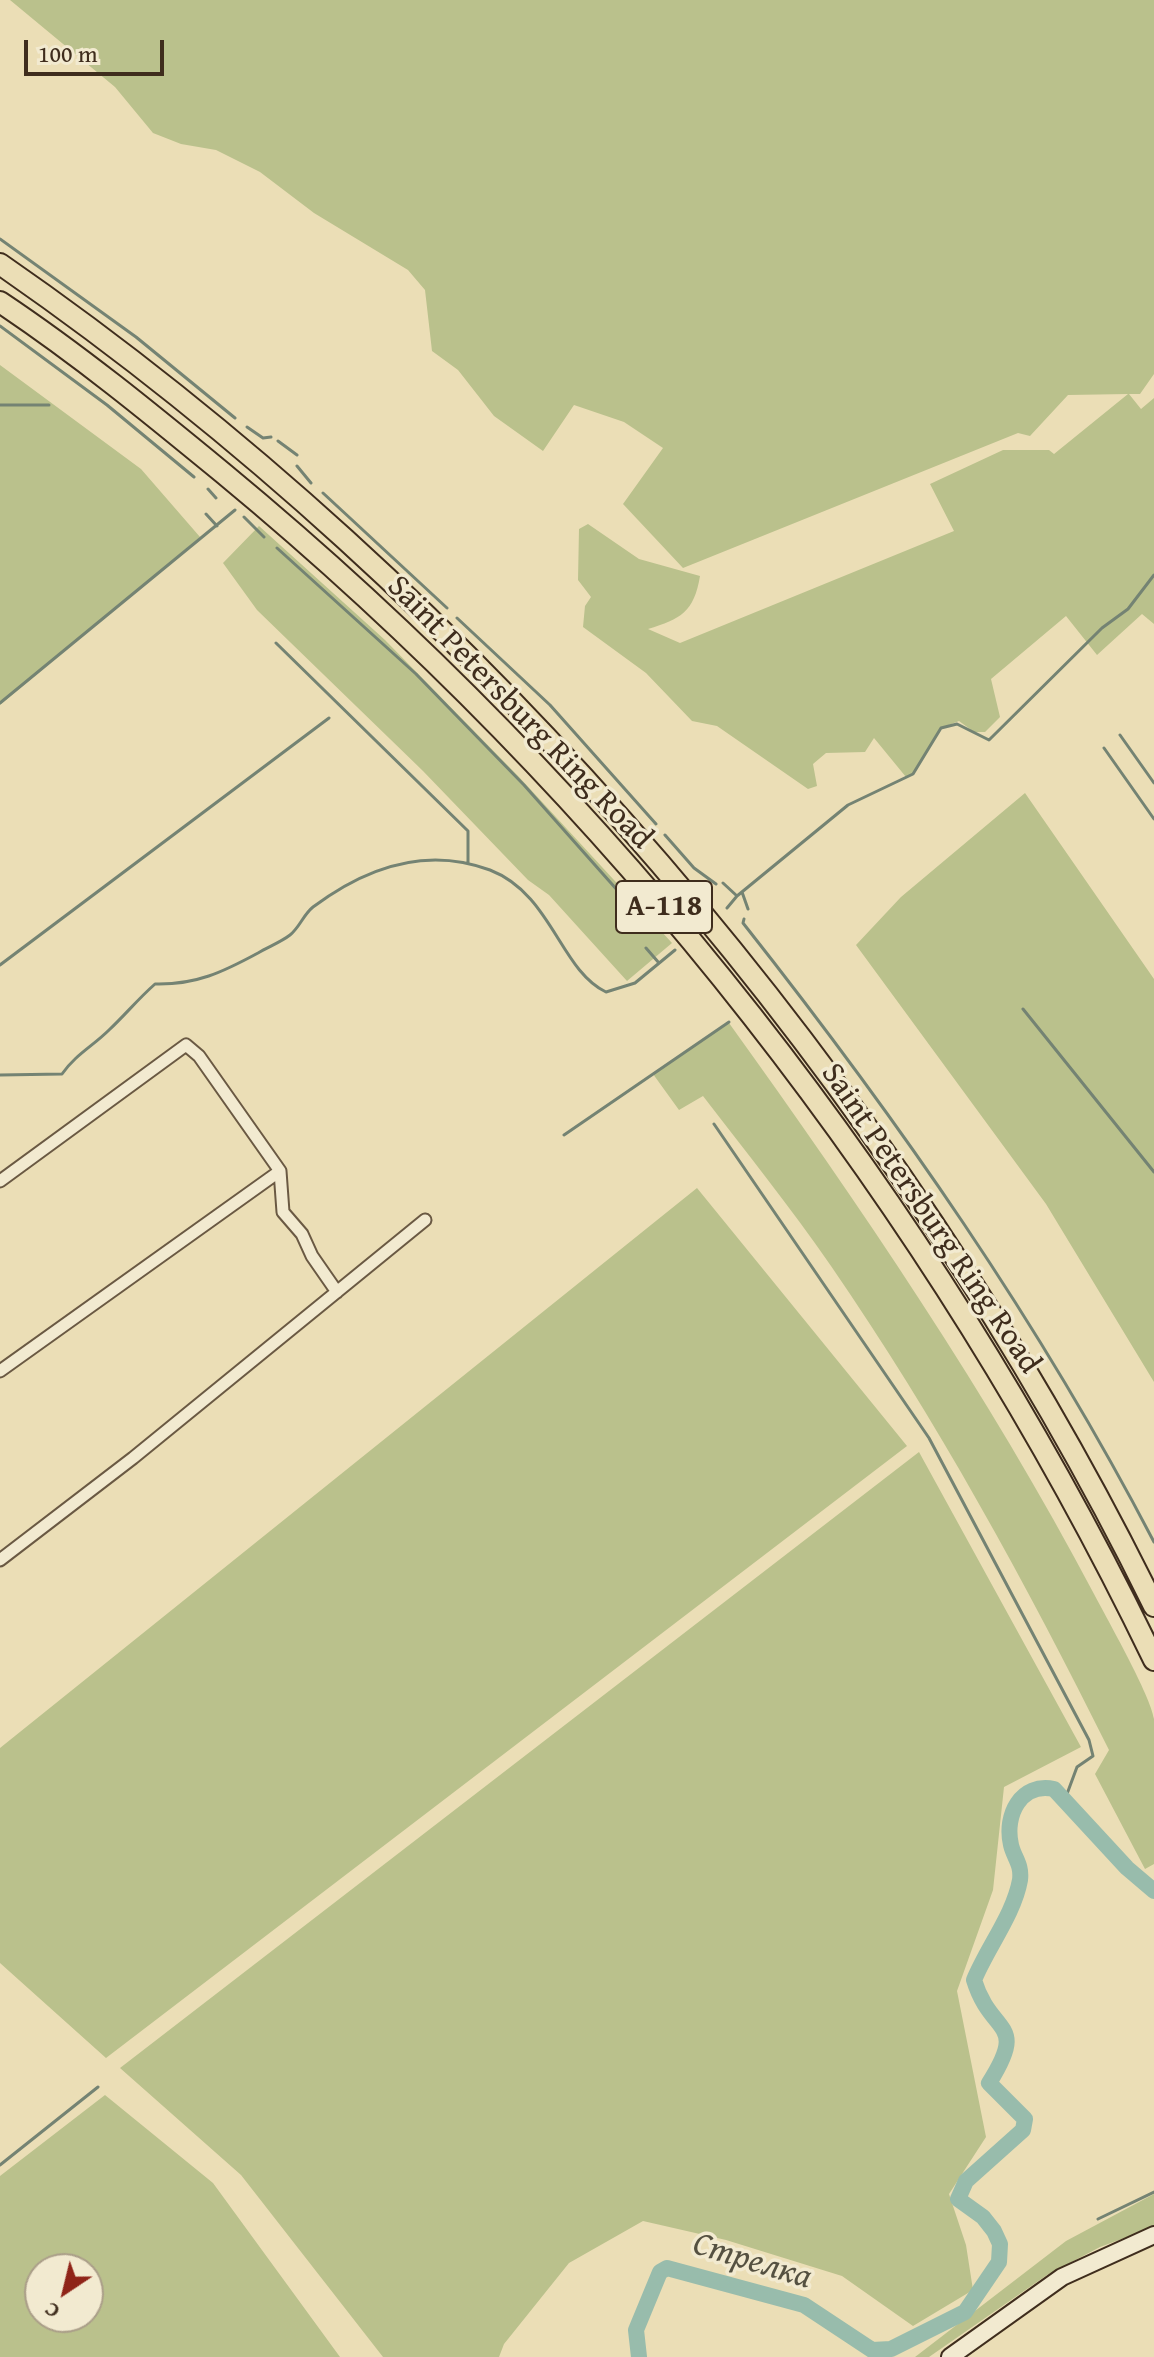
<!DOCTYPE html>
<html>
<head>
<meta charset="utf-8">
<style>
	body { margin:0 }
	#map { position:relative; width:1154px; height:2357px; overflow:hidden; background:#ebdeb6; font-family:"Gentium Book Plus",serif }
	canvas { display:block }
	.north { position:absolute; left:24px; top:2253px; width:80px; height:80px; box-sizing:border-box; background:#f2ead0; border:2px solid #aa9e88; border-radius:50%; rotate:215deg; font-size:22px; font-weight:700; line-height:32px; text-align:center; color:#3f2d1d }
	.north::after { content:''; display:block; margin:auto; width:28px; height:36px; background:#8f2418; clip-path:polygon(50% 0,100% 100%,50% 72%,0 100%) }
	.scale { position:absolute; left:24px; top:40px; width:140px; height:36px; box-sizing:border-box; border:4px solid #3f2d1d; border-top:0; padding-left:10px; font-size:24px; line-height:28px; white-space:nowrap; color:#3f2d1d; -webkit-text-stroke:6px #f2ead0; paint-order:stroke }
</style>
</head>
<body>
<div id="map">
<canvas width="1154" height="2357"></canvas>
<div class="north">С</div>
<div class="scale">100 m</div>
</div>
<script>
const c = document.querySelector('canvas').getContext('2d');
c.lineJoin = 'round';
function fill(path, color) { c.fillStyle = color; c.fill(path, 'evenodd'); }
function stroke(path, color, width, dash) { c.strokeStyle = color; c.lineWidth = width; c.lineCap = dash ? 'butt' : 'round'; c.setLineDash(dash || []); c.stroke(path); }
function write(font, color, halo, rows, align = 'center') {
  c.font = font + ' "Gentium Book Plus",serif'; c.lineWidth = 7; c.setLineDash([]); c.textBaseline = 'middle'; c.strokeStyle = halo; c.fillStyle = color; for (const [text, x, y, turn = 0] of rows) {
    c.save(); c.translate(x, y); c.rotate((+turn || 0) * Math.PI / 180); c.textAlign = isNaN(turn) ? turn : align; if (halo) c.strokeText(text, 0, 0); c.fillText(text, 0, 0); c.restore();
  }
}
fill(new Path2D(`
	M10,0H1154V374L1140,394H1129L1141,409L1154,398V624L1142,614L1097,655L1066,616L991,679L1000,717L985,732H974L959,721L941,728L913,774L906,777L874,738L865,752L826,753L813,764L817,786L808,789L717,726L692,721L646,673L583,627L585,606L591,597L578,580L579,529L588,524L639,559L700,576C694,612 681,619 648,629L680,643L954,531L930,484L1003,450H1049L1054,454L1128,394L1068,395L1030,436L1018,433L683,568L623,504L663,448L624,422L574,405L543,451L494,416L458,370L432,351L425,290L408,270L314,213L260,172L216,150L181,144L153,133L115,87Z
	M0,365L141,469L200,537L0,705Z
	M259,526L385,640L520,778L672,943L627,981L549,895L528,880L423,771L257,610L223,563Z
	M1025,793L1154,979V1382L1046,1204L856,945L901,897Z
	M729,1023C861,1207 988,1393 1094,1594C1107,1619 1151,1696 1154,1719C1154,1766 1154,1817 1154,1864L1145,1869L1095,1774L1109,1750C1026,1583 937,1420 831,1266C791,1208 746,1152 703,1096L679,1110L653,1074Z
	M697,1188L907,1446L106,2058L0,1963V1748Z
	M919,1452L1081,1747L1004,1787L993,1890L957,1991L986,2137L949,2194L966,2245L973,2290L913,2326L842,2276L726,2240L643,2221L569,2263L504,2344L499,2357H383L241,2175L120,2068Z
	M105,2095L213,2183L340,2357H0V2176ZM40,2269H88V2317H40Z
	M1154,2194V2227L1100,2247L1047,2275L929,2357H915L1066,2241Z`), '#bac18c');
stroke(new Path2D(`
	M0,239L136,337L235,418
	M0,326L107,405L194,477
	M0,405H49
	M247,427L263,438L271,437
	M278,441L297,455
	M297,466L311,483
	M208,489L216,498
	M323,493L447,608
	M206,514L217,526
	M244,517L264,537
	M277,548L416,674L524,785L626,900
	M457,618L550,705L656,824
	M276,643L468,831V863
	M0,703L235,510
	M1120,735L1154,783
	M1104,748L1154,819
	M665,835L694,868L716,884
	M723,883L737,896
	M742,892L748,909
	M727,908L737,896L848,805L913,774L941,728L957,724L989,740L1102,628L1128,609L1154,575
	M744,919L743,923C897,1118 1039,1321 1154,1542
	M646,948L659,963
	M0,965L329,718
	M1023,1009L1154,1172
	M0,1075L62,1074C75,1055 93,1046 109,1030C125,1015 138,999 155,984C196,985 223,972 258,953C268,947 281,942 290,935C300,927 303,915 313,907C365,868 426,846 490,870C552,894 560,970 606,992L635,983L675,950
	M714,1124L929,1438L1089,1740L1093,1756L1077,1767L1064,1802
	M564,1135L729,1022
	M0,2165L98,2087
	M1098,2219L1154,2192`), '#748373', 3);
stroke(new Path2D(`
	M639,2357L636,2330L660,2272L667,2268L804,2305L872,2350L891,2349L965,2312L999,2262L1000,2244L994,2231L983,2217L958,2199L966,2181L1023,2130L1025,2119L989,2083C1029,2020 991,2036 974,1980C987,1948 1014,1914 1020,1880C1022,1864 1014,1858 1011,1845C1004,1815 1021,1782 1054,1789L1127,1868L1154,1891`), '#98bcac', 16);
const minor = new Path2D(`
	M0,1181L186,1045L199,1056L280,1171L283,1212L302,1234L312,1256L337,1292
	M0,1371L280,1171
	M0,1560L133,1458L425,1220`);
const secondary = new Path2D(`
	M950,2357L1062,2277L1154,2235`);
const motorway = new Path2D(`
	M0,264C476,593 899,1086 1154,1606
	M0,302C78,354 150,413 223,473C613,795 934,1204 1154,1660`);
stroke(minor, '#6a5943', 15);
stroke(secondary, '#3f2d1d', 20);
stroke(motorway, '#3f2d1d', 24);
stroke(minor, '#f2ead0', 11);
stroke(secondary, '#f2ead0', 16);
stroke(motorway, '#ebdeb6', 20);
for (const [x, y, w] of [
	[664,907,96]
]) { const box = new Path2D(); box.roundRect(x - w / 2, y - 26, w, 52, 6); c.fillStyle = '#f2ead0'; c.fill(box); stroke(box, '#3f2d1d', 2); }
write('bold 30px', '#3f2d1d', null, [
	["А-118",664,907]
]);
write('32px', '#3f2d1d', '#f2ead0', [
	["Saint Petersburg Ring Road",519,713,46],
	["Saint Petersburg Ring Road",930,1219,56]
]);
write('italic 34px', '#555141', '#f2ead0', [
	["Стрелка",752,2262,17]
]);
</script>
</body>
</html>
